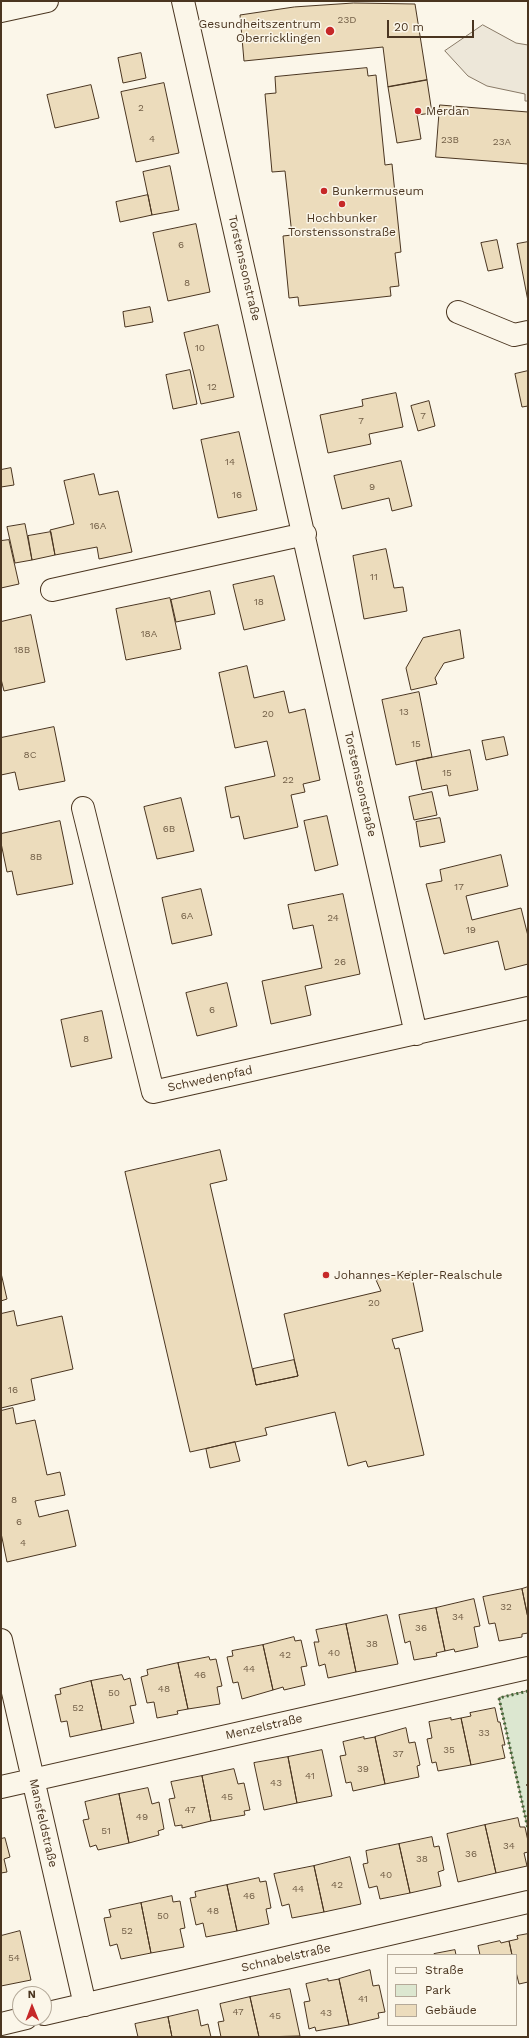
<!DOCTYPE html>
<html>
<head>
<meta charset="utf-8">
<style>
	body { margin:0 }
	#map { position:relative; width:529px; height:2038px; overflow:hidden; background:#fbf6e9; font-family:"Work Sans",sans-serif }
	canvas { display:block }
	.frame { position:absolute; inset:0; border:2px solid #4a3520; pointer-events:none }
	.legend { position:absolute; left:387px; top:1954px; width:130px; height:72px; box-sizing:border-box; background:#fbf6e9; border:1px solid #b4a999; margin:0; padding:5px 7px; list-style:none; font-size:12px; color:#4a3520 }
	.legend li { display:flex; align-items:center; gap:8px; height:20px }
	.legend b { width:20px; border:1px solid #b4a999 }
	.north { position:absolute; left:12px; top:1986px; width:40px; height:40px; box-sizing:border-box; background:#fbf6e9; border:1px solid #b4a999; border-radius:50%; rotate:359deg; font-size:11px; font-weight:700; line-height:16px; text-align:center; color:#4a3520 }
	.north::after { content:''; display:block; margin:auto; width:14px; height:18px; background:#c62828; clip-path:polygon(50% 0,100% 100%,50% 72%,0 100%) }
	.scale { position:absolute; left:387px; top:20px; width:87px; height:18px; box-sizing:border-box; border:2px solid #4a3520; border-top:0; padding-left:5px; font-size:12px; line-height:14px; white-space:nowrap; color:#4a3520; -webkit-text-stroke:3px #fbf6e9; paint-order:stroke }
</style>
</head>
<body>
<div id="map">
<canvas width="529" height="2038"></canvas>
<div class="frame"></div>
<ul class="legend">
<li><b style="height:5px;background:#fbf6e9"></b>Straße</li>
<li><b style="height:11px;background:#dce7d0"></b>Park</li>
<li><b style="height:11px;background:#ecdcbc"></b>Gebäude</li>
</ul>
<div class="north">N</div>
<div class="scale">20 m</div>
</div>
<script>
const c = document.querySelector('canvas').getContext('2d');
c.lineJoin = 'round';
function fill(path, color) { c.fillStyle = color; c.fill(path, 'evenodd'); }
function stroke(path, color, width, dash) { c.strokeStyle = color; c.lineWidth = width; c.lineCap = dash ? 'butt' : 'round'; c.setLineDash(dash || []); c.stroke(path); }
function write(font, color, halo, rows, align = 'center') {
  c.font = font + ' "Work Sans",sans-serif'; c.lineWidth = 3; c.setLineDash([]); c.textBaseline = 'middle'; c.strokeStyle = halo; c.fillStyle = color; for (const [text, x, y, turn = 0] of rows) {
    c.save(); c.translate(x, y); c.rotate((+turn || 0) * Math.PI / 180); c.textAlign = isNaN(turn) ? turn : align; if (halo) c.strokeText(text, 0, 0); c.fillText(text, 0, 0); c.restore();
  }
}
const green = new Path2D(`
	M528,1691V1829L499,1698Z`);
fill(green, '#dce7d0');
stroke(green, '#887966', 1);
const parking = new Path2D(`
	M483,25L516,43L528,45V101H525V94L487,86L468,76L445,51Z`);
fill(parking, '#ede7d9');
stroke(parking, '#887966', 1);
const building = new Path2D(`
	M354,3L415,4L427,80L388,87L383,47L244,61L240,15L294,7Z
	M141,53L146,78L123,83L118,58Z
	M367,68L368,76L376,75L385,165L392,164L401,252L395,253L399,286L390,287L391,296L299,306L298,297L289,298L283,236L292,235L285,171L272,172L265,94L276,93L275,77Z
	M427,80L432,113L417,115L421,139L397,143L388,87Z
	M164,83L179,153L136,162L121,92Z
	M91,85L99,118L55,128L47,95Z
	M440,105L528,112V164L436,157Z
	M170,166L179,210L152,215L143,172Z
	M148,195L152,215L120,222L116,202Z
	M196,224L210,292L168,301L153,233Z
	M497,240L503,268L488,271L481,243Z
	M528,242V301L517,244Z
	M150,307L153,322L125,327L123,312Z
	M218,325L234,397L201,404L184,333Z
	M190,370L197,404L173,409L166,375Z
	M528,371V406L522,407L515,374Z
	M396,393L403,427L369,434L371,444L328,453L320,415L363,406L362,400Z
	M429,401L435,426L418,431L411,406Z
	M239,432L257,510L218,518L201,440Z
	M401,461L412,506L392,511L389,498L342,509L334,476Z
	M11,468L14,485L1,487V470Z
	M94,474L99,495L118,491L132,552L99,559L97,547L55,555L50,530L74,524L64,481Z
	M25,524L32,560L15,563L7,527Z
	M51,532L55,555L32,560L28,536Z
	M9,540L19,584L1,588V541Z
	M386,549L394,588L403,587L407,611L364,619L353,556Z
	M274,576L285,620L244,630L233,585Z
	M210,591L215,614L176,622L171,600Z
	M170,598L181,649L126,660L116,609Z
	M31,615L45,682L4,691L1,679V622Z
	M460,630L464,658L444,663L435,678L437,684L411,690L406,668L423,638Z
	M247,666L254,698L284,691L289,713L305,709L320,780L303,784L305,792L291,795L298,827L244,839L239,816L231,818L225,787L275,776L267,741L235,748L219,673Z
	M419,692L432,757L396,765L382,700Z
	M54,727L65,781L19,790L15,772L1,775V738Z
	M504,737L508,755L486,760L482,741Z
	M470,750L478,790L449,796L447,785L422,790L416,761Z
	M432,792L437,815L414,820L409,797Z
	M181,798L194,851L157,859L144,807Z
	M327,816L338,865L315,871L304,821Z
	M440,818L445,842L420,847L416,822Z
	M60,821L73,884L17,895L12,871L7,872L1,843V834Z
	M501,855L508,886L466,896L472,920L521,908L528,936V964L505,970L498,941L444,954L426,884L442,881L440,870Z
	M201,889L212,935L172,944L162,898Z
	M343,894L360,974L305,986L311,1015L271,1024L262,981L322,968L313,925L293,929L288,905Z
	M227,983L237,1026L197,1036L186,993Z
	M102,1011L112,1058L71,1067L61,1020Z
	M220,1150L227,1180L210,1184L256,1385L298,1376L284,1314L381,1291L376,1280L411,1272L423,1331L392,1339L395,1349L399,1348L424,1455L368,1467L366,1461L348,1466L335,1412L265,1428L267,1435L190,1452L125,1172Z
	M1,1273L7,1299L1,1301Z
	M14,1311L17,1326L62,1316L73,1369L31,1379L35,1400L1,1408V1314Z
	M294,1360L298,1376L256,1385L253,1369Z
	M13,1408L16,1424L35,1420L47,1475L60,1472L65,1495L35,1501L39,1517L68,1510L76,1546L7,1562L1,1533V1411Z
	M235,1442L240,1461L210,1468L206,1449Z
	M528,1587V1618L522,1589Z
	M522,1589L528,1618V1633L522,1634V1637L499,1641L495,1623L489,1624L483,1597Z
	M474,1599L480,1626L474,1627L478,1647L455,1652L454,1649L445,1651L436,1608Z
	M436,1608L445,1651L436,1653L437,1656L414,1660L410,1641L405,1643L399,1615Z
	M387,1615L398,1664L356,1672L346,1624Z
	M346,1624L356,1672L328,1678L325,1664L319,1666L314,1642H319L316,1630Z
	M294,1637L295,1641L301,1640L307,1666L301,1667L305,1685L284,1690L283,1687L273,1690L263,1645Z
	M263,1645L273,1690L242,1699L238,1682L233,1683L227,1657L233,1656L232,1651Z
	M209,1657L210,1660L216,1659L222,1686L217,1687L220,1704L188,1709L178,1663Z
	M178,1663L188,1709L177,1711L178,1714L157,1718L154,1702L147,1703L141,1677L148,1675L147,1670Z
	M122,1675L124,1680L130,1678L136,1705L130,1706L134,1723L102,1730L91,1681Z
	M91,1681L102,1730L70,1737L67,1721L61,1722L55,1695L61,1694L60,1689Z
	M495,1708L498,1722H500L505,1745H502L505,1758L471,1765L461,1718L471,1716L470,1713Z
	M451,1718V1720L461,1718L471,1765L438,1771L436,1762L432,1763L427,1739L432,1738L429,1722Z
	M406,1728L409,1743L415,1742L420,1765L417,1766L419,1777L385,1784L375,1737Z
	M364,1737V1739L375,1737L385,1784L353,1791L351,1782L346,1783L340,1756L346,1755L343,1742Z
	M322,1750L332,1796L297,1803L288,1757Z
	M288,1757L297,1803L264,1810L254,1763Z
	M234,1769L238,1784L244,1783L250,1810L244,1811L245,1815L211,1821L202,1776Z
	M202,1776L211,1821L182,1828V1825L175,1826L169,1799L175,1798L171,1782Z
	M148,1788L152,1804L159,1802L164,1829L158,1831L159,1835L129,1843L119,1794Z
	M119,1794L129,1843L98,1850L96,1845L90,1847L83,1820L89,1819L85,1802Z
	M518,1818L520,1827H525L528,1841V1852L524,1853L527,1866L496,1873L485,1825Z
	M485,1825L496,1873L458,1882L447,1834Z
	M432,1837L434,1847L439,1846L444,1870L438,1872L441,1886L410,1893L399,1844Z
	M5,1838L10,1857L4,1859L7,1872L1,1873V1839Z
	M399,1844L410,1893L380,1899L377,1886L369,1888L363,1864L368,1863L366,1851Z
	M350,1857L361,1904L324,1912L314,1866Z
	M314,1866L324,1912L292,1918L289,1904L282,1906L274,1874Z
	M259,1878L260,1882L266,1881L271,1908L266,1909L269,1924L237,1931L227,1885Z
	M227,1885L237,1931L206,1937L203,1923L196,1925L190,1898L196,1897L195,1892Z
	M172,1896L173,1902L180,1901L185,1928L180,1929L184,1947L151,1953L141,1903Z
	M141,1903L151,1953L121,1959L117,1944L110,1946L104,1918L111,1917L109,1910Z
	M20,1931L31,1980L1,1986V1936Z
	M528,1934V1982L519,1984L516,1972V1955H512L509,1941L518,1939L517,1936Z
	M500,1941L501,1943L509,1941L512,1955H480L478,1946Z
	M455,1950L456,1955H434V1954Z
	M370,1970L373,1986L379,1985L385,2012L378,2013L379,2018L349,2025L339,1979Z
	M328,1979V1981L339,1979L349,2025L316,2031L315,2027L309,2029L304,2002L310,2001L306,1984Z
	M290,1989L300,2036L259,2037L250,1997Z
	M250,1997L259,2037H221L218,2022L224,2021L220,2004Z
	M198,2010L201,2026L208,2024L211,2037H172L168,2017Z
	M168,2017L172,2037H138L135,2024Z`);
fill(building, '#ecdcbc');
stroke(building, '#4a3520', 1);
const street = new Path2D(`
	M183,1L416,1034
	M458,312L514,335L528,332
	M52,590L305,534
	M83,808L153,1092L528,1008
	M1,1640L85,2005
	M1,1787L528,1668
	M44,2014L528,1902
	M1,2024L26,2018`);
const secondary = new Path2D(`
	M1,11L47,1`);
stroke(street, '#4a3520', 24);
stroke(secondary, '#4a3520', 24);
stroke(street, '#fbf6e9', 22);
stroke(secondary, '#fbf6e9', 22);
stroke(new Path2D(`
	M528,1691L499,1698L528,1829`), '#436837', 3, [2, 3]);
stroke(new Path2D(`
	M527,1785H528`), '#4a3520', 2);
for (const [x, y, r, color] of [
	[330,31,5,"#c62828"],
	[418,111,4,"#c62828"],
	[324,191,4,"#c62828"],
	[342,204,4,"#c62828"],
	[326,1275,4,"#c62828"]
]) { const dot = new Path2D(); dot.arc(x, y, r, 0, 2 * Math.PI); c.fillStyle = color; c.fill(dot); stroke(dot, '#fbf6e9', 1.5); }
write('10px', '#725f47', null, [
	["23D",347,20],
	["2",141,108],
	["4",152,139],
	["23B",450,140],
	["23A",502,142],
	["6",181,245],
	["8",187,283],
	["10",200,348],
	["12",212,387],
	["7",423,416],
	["7",361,421],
	["14",230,462],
	["9",372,487],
	["16",237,495],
	["16A",98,526],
	["11",374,577],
	["18",259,602],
	["18A",149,634],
	["18B",22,650],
	["13",404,712],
	["20",268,714],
	["15",416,744],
	["8C",30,755],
	["15",447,773],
	["22",288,780],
	["6B",169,829],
	["8B",36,857],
	["17",459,887],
	["6A",187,916],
	["24",333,918],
	["19",471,930],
	["26",340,962],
	["6",212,1010],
	["8",86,1039],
	["20",374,1303],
	["16",13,1390],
	["8",14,1500],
	["6",19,1522],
	["4",23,1543],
	["32",506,1607],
	["34",458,1617],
	["36",421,1628],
	["38",372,1644],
	["40",334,1653],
	["42",285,1655],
	["44",249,1669],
	["46",200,1675],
	["48",164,1689],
	["50",114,1693],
	["52",78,1708],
	["33",484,1733],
	["35",449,1750],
	["37",398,1754],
	["39",363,1769],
	["41",310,1776],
	["43",276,1783],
	["45",227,1797],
	["47",190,1810],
	["49",142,1817],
	["51",106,1831],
	["34",509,1846],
	["36",471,1854],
	["38",422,1859],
	["40",386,1875],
	["42",337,1885],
	["44",298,1889],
	["46",249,1896],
	["48",213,1911],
	["50",163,1916],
	["52",127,1931],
	["54",14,1958],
	["41",363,1999],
	["47",238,2012],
	["43",326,2013],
	["45",275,2016]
]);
write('12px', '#4a3520', '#fbf6e9', [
	["Gesundheitszentrum",321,24,"right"],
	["Oberricklingen",321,38,"right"],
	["Merdan",426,111],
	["Bunkermuseum",332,191],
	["Hochbunker",342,218,"center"],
	["Torstenssonstraße",342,232,"center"],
	["Johannes-Kepler-Realschule",334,1275]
], 'left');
write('12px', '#4a3520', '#fbf6e9', [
	["Torstenssonstraße",244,268,77],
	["Torstenssonstraße",360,784,77],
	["Schwedenpfad",210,1079,-12],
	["Menzelstraße",264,1727,-13],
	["Mansfeldstraße",43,1823,77],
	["Schnabelstraße",286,1958,-13]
]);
</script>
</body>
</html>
